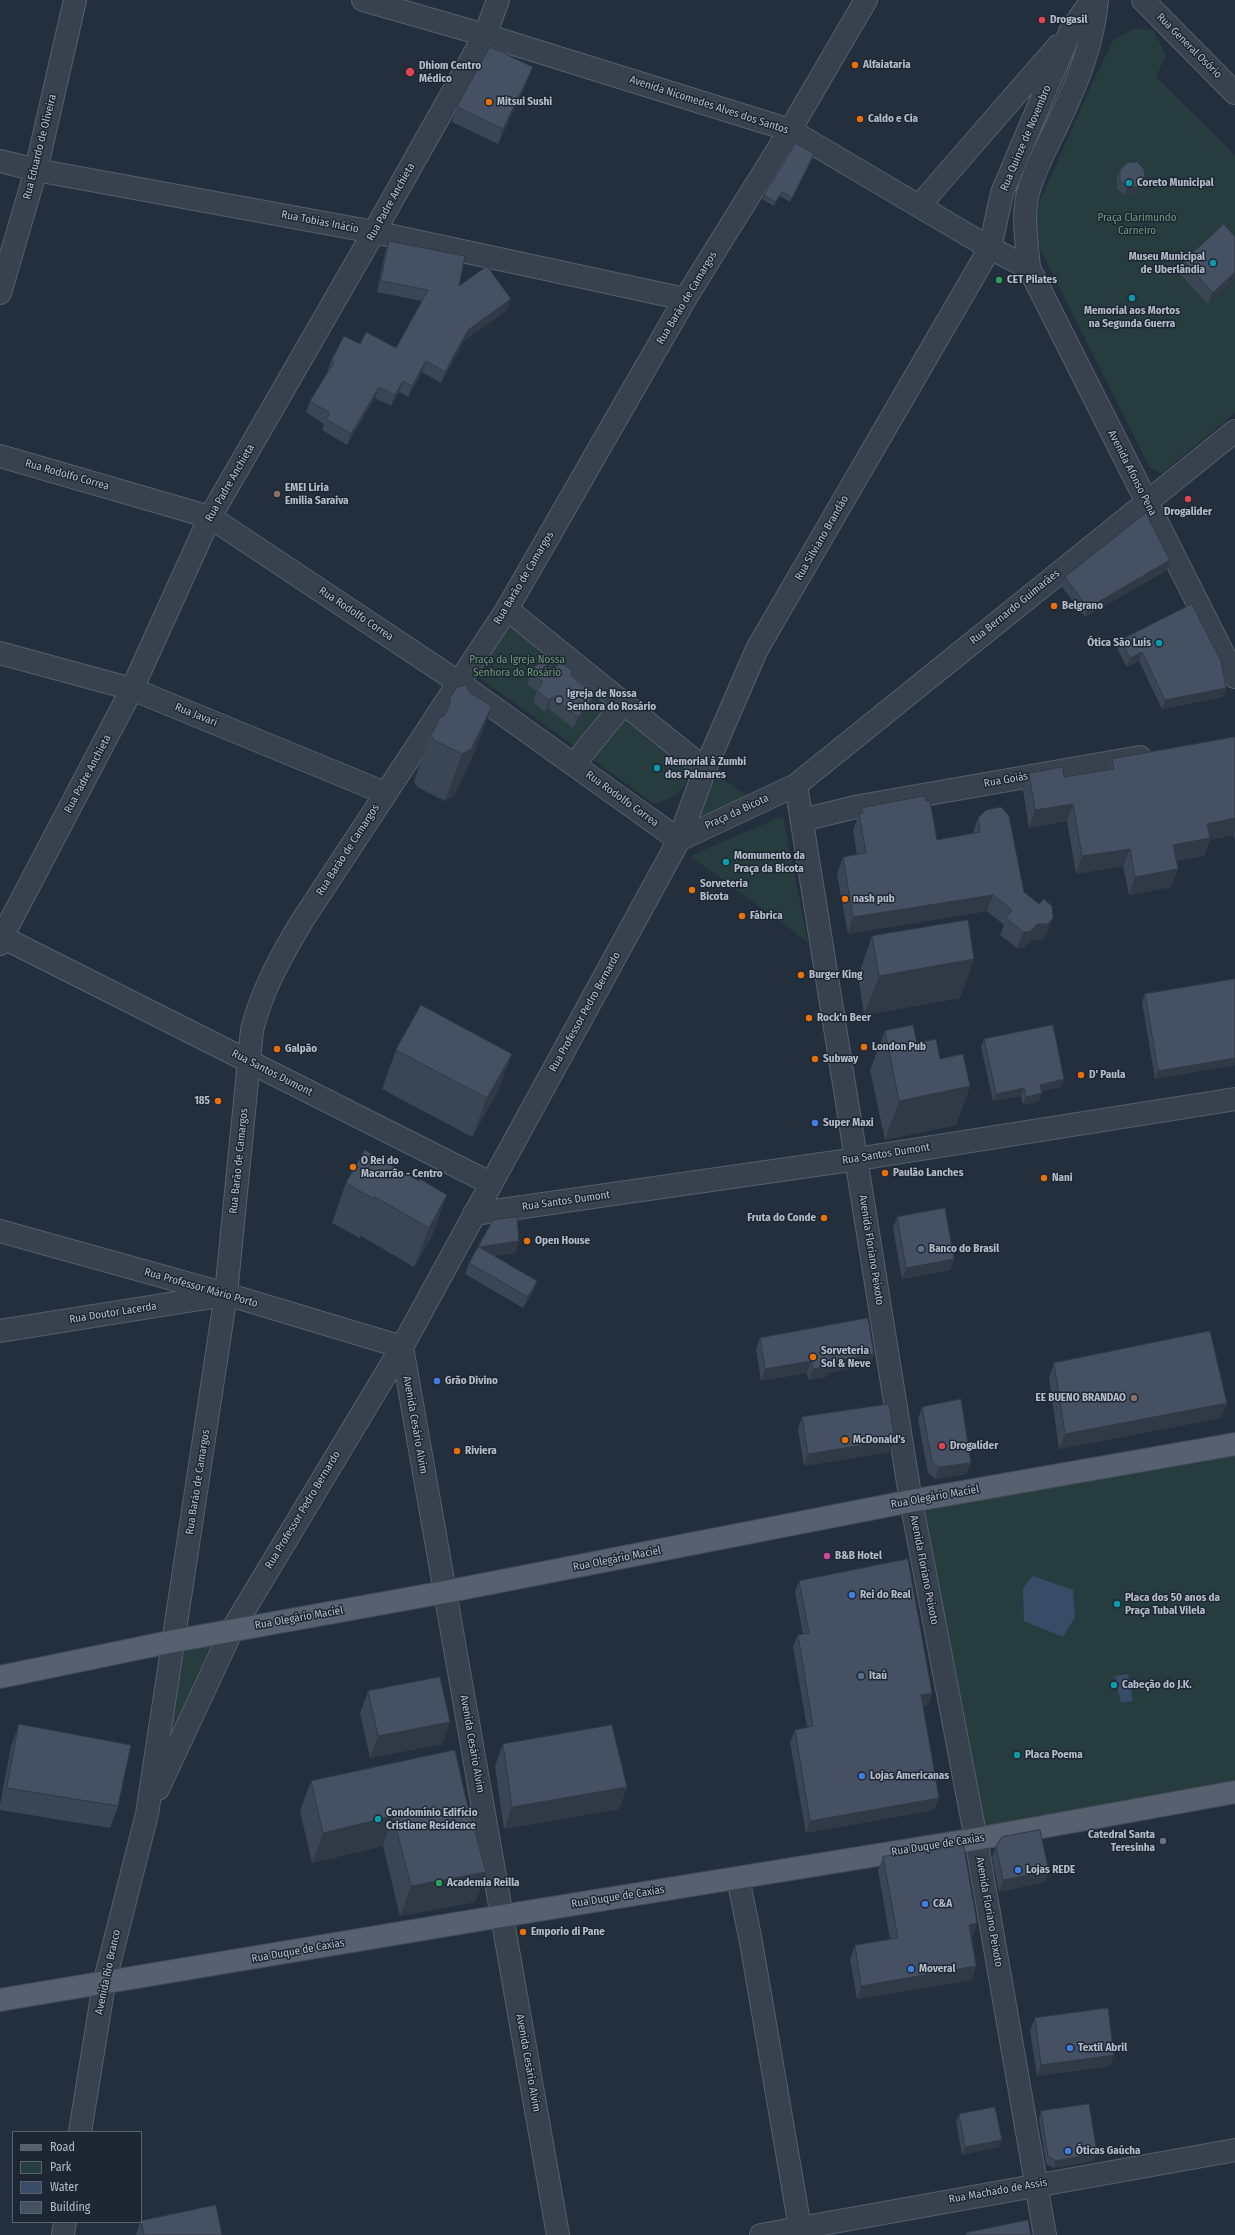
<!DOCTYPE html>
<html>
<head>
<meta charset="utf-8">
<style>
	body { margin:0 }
	#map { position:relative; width:1235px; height:2235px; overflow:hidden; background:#242f3e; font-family:"Fira Sans Condensed",sans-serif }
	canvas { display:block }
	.legend { position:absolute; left:12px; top:2131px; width:130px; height:92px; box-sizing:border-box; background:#1d2633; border:1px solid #59626f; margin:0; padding:5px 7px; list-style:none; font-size:12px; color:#b4bcc9 }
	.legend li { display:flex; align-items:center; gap:8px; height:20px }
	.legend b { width:20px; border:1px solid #59626f }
</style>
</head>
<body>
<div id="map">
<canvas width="1235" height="2235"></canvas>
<ul class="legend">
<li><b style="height:5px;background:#56606e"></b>Road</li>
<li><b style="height:11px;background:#263c3f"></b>Park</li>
<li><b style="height:11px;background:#394c67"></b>Water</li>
<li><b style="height:11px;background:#455162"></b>Building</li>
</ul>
</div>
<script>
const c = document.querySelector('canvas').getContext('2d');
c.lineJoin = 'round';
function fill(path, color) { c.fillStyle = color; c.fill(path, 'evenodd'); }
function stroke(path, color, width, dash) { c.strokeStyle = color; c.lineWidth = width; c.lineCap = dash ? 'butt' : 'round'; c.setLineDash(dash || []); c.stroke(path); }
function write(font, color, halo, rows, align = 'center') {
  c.font = font + ' "Fira Sans Condensed",sans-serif'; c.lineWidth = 3; c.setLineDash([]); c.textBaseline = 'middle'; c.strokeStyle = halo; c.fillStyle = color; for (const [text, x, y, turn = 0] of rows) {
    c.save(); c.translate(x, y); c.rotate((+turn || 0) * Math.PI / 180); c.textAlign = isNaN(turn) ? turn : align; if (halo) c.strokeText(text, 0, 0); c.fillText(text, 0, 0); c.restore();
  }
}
fill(new Path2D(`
	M1134,28L1153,30L1166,55L1156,77L1235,155V413L1162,473L1150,468L1033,235V220L1039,203L1094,79L1113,40Z
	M509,619L691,770C684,793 675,797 654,804L472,672Z
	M711,771L751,798L690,827Z
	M783,816L808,942L690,856Z
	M1235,1442V1792L976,1839L910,1494Z
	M232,1630L147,1814L174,1641Z`), '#263c3f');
fill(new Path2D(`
	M1033,1576L1073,1590L1075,1617L1063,1637L1024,1621L1023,1588Z
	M1128,1674L1133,1701L1121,1703L1115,1676Z`), '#394c67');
const minor = new Path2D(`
	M363,0L485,35L790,130L990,248L1029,268
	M1097,0C1093,44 1078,81 1059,121C1048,145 1035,167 1028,193C1022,217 1027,244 1029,268L1235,677
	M1143,0L1235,93
	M0,161L36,170L374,232L685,299
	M919,206L1058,46
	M0,293L36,170L75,0
	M0,456L210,517L458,682L679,840
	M507,609L705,769
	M0,653L132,689L385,793
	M583,753L624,703
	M796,785L911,1501L976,1839L1045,2235
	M802,820L860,806L1140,757
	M679,840L796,785L1235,431
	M0,936L490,1183
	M0,944L2,937L132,689L210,517L374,232L485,35L498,0
	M474,1214L857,1159L1235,1099
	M0,1231L226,1294L402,1347L558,2235
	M0,1331L219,1296
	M158,1789L232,1630L402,1347L679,840L705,769L757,649L990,248L1002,193L1021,148L1071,30L1092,0
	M738,1878L751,1942L800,2228
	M80,2132L104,1984L147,1814L226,1294L252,1030C262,990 281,956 302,921L507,609L685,299L790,130L866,0
	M63,2235L65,2222
	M761,2235L1235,2150`);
const major = new Path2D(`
	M0,1677L174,1641L445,1592L911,1501L1235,1444
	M0,2000L502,1916L976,1839L1235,1792`);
stroke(minor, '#565f6c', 24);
stroke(major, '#414a57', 24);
stroke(minor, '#38414e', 22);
stroke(major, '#56606e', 22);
fill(new Path2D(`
	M527,82L498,144L452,122L457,107Z
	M814,154L813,158L790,202L780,196L774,206L762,199L764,195Z
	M1120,170L1142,187L1135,195H1125L1117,189V178Z
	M1235,237L1208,304L1179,273L1184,261Z
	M389,241L459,286L507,310L464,341L441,383L422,372L408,397L399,392L391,406L375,398L347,445L322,430L324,424L306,412L310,401L328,372H327L331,361L360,344L396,348L422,301L377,292L385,252Z
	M1167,570L1085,617L1062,587L1065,577Z
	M1121,640L1226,688L1223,697L1162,709L1139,661L1127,667L1117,649Z
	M553,670L573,671L571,676L591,707L573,728L548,708L545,712L533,702L537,692L527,684L531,673Z
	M470,693L492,706L474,753L454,796L445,801L417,787L414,781L431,734L435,728L438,718L443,716L450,698Z
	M1235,737V842L1234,835L1210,840L1204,856L1176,861L1178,869L1171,887L1129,895L1123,866L1076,874L1067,821L1029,828L1023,790L1029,773L1064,777L1108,770L1112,759Z
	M926,801L937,840L973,833L978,818L1024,892L1047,934L1042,940H1031L1024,948H1017L1000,935L1004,925L987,911L848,934L837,874L843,857L857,855L853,830L859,814H860L862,808Z
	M872,936L974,959L960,998L864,1015L858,976Z
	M1235,979V1065L1155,1079L1142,1002L1145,994Z
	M885,1031L917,1043L940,1059L970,1086L956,1125L885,1140L870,1070Z
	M984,1039L1064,1079L1061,1087L1042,1091L1039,1101L1023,1105L1021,1096L993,1101L981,1047Z
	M396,1050L512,1054L497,1093L472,1137L382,1089Z
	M419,1181L433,1234L414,1267L361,1236L360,1238L332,1223L346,1183Z
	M897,1217L954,1259L950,1270L902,1279L893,1228Z
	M493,1220L515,1253L494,1256L537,1281L533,1292L523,1308L465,1274L469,1263Z
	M760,1338L874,1354L870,1365L828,1373L826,1377L808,1380L807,1373L761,1381L756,1349Z
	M1054,1363L1227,1403L1221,1418L1059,1449L1049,1378Z
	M922,1407L971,1463L966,1474L935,1479L928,1473L918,1419Z
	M802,1417L890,1452L804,1466L798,1429Z
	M799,1581L932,1693L928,1705L923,1706L939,1798L934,1810L806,1833L790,1742L795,1730L807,1728L793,1646L798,1635L803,1634L795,1592Z
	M368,1691L450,1722L442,1744L370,1758L360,1713Z
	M19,1724L118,1806L110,1828L0,1810V1805L11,1746Z
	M503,1744L627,1787L619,1809L504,1829L495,1766Z
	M311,1781L466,1799L486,1872L475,1902L400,1916L383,1846L312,1863L300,1811Z
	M996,1846L1045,1882L999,1892L992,1857Z
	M883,1857L977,1923L972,1937L976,1966L972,1980L857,1999L850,1959L855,1945L890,1940L878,1870Z
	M1035,2018L1110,2066L1037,2076L1030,2030Z
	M1041,2111L1097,2153L1094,2161L1054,2168L1046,2164L1039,2119Z
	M959,2114L999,2147L962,2155L956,2122Z
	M140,2222H141L222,2235H136Z`), '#3b4654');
fill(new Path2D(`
	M533,67L527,82L498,144L503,129Z
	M814,154L813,158L790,202Z
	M1145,180L1142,187L1135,195H1125L1127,187Z
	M782,192L780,196L774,206L775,202Z
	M1235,272V280L1208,304L1213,293Z
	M511,299L507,310L464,341L441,383L445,372L468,330Z
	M426,361L422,372L408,397L412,386Z
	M403,381L399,392L391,406L395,395Z
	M379,387L375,398L347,445L351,434Z
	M1170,560L1167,570L1085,617L1088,608Z
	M1142,652L1139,661L1127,667L1130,658Z
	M1226,688L1223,697L1162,709L1165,700Z
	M595,695L591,707L573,728L578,717Z
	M552,697L548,708L545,712L549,700Z
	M492,706L474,753L454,796L445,801L462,754Z
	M1073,804L1067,821L1029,828L1035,810Z
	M1235,818V831L1234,835L1210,840L1204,856L1166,862L1173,845L1207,824Z
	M1130,849L1123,866L1076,874L1082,856Z
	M1178,869L1171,887L1129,895L1135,877Z
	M993,895L987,911L848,934L853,917Z
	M1053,918L1047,934L1042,940H1031L1024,948H1017L1023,932L1037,924Z
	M974,959L960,998L864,1015L879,976Z
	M512,1054L497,1093L472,1137L487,1098Z
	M1235,1058V1065L1155,1079L1158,1071Z
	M1064,1079L1061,1087L1038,1092L1040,1085Z
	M970,1086L956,1125L885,1140L899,1101Z
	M1024,1088L1021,1096L993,1101L996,1094Z
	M1042,1093L1039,1101L1023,1105L1026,1097Z
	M447,1195L433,1234L414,1267L429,1228Z
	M375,1197L361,1236L360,1238L374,1199Z
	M519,1241L515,1253L475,1258L479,1247Z
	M954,1259L950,1270L902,1279L906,1268Z
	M537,1281L533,1292L523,1308L528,1297Z
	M874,1354L870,1365L828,1373L826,1377L808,1380L813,1369L829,1362Z
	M811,1361L807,1373L761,1381L765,1369Z
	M1227,1403L1221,1418L1059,1449L1065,1434Z
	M895,1440L890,1452L804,1466L808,1454Z
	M971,1463L966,1474L935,1479L939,1467Z
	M932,1693L928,1705L917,1707L921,1695Z
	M450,1722L442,1744L370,1758L378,1736Z
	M627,1787L619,1809L504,1829L512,1807Z
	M939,1798L934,1810L806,1833L810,1821Z
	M393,1816L383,1846L312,1863L323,1833Z
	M1049,1871L1045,1882L999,1892L1003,1880Z
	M486,1872L475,1902L400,1916L411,1886Z
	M977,1923L972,1937L964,1939L969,1925Z
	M976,1966L972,1980L857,1999L861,1986Z
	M1114,2055L1110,2066L1037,2076L1041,2065Z
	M1002,2140L999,2147L962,2155L965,2147Z
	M1097,2153L1094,2161L1054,2168L1056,2161Z`), '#303945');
const building = new Path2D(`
	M490,47L533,67L503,129L457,107Z
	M796,143L814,154L792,198L782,192L775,202L764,195Z
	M1137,162L1144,169L1145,180L1138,187H1127L1120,181V170L1127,163Z
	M1224,224L1235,237V272L1213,293L1184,261Z
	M389,241L465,256L459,286L487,266L511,299L468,330L445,372L426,361L412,386L403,381L395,395L379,387L351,434L326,419L330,413L310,401L334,362L331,361L344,336L360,344L366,332L396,348L428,290L381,281Z
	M1146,513L1170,560L1088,608L1065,577Z
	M1192,604L1221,661L1226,688L1165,700L1142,652L1130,658L1121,640Z
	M541,660L553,670L560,662L573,671L570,675L595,695L578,717L552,697L549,700L537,691L543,682L531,673Z
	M466,685L470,693L492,706L471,749L462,754L434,740L431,734L438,723V718L445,715L450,704V698L456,688Z
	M1235,737V818L1207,824L1210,838L1173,845L1178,869L1135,877L1130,849L1082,856L1073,804L1035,810L1029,773L1063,767L1064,777L1114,769L1112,759Z
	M925,796L926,801H930L937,840L980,832L978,818L986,810L1001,807L1009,816L1024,892L1039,904L1044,899L1052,906L1053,918L1048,924H1037L1030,932H1023L1006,918L1012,910L993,895L853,917L843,857L866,853L859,814L863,813L862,808Z
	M968,920L974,959L879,976L872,936Z
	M1235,979V1058L1158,1071L1145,994Z
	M421,1005L512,1054L487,1098L396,1050Z
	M913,1025L917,1043L936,1039L940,1059L963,1054L970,1086L899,1101L885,1031Z
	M1053,1025L1064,1079L1040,1085L1042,1093L1026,1097L1024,1088L996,1094L984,1039Z
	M365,1150L419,1181L420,1179L447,1195L429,1228L375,1197L374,1199L346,1183Z
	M945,1208L954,1259L906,1268L897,1217Z
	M517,1217L519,1241L479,1247L537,1281L528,1297L469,1263L493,1220Z
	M868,1318L874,1354L829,1362L831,1366L813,1369L811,1361L765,1369L760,1338Z
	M1210,1331L1227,1403L1065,1434L1054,1363Z
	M961,1399L971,1463L939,1467L932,1462L922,1407Z
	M889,1404L895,1440L808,1454L802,1417Z
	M908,1559L932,1693L921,1695L939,1798L810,1821L795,1730L813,1726L798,1635L809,1633L799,1581Z
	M440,1677L450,1722L378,1736L368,1691Z
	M19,1724L131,1745L118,1806L7,1788Z
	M612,1725L627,1787L512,1807L503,1744Z
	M455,1750L466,1799L486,1872L411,1886L393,1816L323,1833L311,1781Z
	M1040,1830L1049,1871L1003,1880L996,1846L1002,1837Z
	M963,1842L977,1923L969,1925L976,1966L861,1986L855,1945L898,1938L883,1857Z
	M1108,2008L1114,2055L1041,2065L1035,2018Z
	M1089,2104L1097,2153L1056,2161L1048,2156L1041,2111Z
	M995,2107L1002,2140L965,2147L959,2114Z
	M216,2205L222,2235H144L141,2221Z
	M1028,2220L1031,2235H966V2233Z`);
fill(building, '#455162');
stroke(building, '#303945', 1);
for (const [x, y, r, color] of [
	[1042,20,4,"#e0444e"],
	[855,65,4,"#e8710a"],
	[410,72,5,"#e0444e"],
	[489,102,4,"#e8710a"],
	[860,119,4,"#e8710a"],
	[1129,183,4,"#0f9aa8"],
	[1213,263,4,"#0f9aa8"],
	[999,280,4,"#2e9e5b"],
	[1132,298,4,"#0f9aa8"],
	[277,494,4,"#8d6e63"],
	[1188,499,4,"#e0444e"],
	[1054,606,4,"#e8710a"],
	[1159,643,4,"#0f9aa8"],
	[559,700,4,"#6b7280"],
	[657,768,4,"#0f9aa8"],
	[726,862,4,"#0f9aa8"],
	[692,890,4,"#e8710a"],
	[845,899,4,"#e8710a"],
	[742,916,4,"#e8710a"],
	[801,975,4,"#e8710a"],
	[809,1018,4,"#e8710a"],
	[864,1047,4,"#e8710a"],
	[277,1049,4,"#e8710a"],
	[815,1059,4,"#e8710a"],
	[1081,1075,4,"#e8710a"],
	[218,1101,4,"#e8710a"],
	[815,1123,4,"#3f7fe0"],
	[353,1167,4,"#e8710a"],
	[885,1173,4,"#e8710a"],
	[1044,1178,4,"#e8710a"],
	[824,1218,4,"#e8710a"],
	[527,1241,4,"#e8710a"],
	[921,1249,4,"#5c6f8a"],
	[813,1357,4,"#e8710a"],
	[437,1381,4,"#3f7fe0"],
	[1134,1398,4,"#8d6e63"],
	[845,1440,4,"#e8710a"],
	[942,1446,4,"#e0444e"],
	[457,1451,4,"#e8710a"],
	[827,1556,4,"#d1479c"],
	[852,1595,4,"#3f7fe0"],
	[1117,1604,4,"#0f9aa8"],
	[861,1676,4,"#5c6f8a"],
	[1114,1685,4,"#0f9aa8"],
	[1017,1755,4,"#0f9aa8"],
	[862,1776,4,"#3f7fe0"],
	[378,1819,4,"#0f9aa8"],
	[1163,1841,4,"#6b7280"],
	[1018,1870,4,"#3f7fe0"],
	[439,1883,4,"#2e9e5b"],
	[925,1904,4,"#3f7fe0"],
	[523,1932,4,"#e8710a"],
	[911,1969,4,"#3f7fe0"],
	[1070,2048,4,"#3f7fe0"],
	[1068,2151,4,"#3f7fe0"]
]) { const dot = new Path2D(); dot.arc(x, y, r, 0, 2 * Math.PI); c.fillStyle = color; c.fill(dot); stroke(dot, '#1d2633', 1.5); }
write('bold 11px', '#b4bcc9', '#1d2633', [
	["Drogasil",1050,20],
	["Alfaiataria",863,65],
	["Dhiom Centro",419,66],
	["Médico",419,79],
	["Mitsui Sushi",497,102],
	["Caldo e Cia",868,119],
	["Coreto Municipal",1137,183],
	["Museu Municipal",1205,257,"right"],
	["de Uberlândia",1205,270,"right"],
	["CET Pilates",1007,280],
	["Memorial aos Mortos",1132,311,"center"],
	["na Segunda Guerra",1132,324,"center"],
	["EMEI Liria",285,488],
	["Emilia Saraiva",285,501],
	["Drogalider",1188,512,"center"],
	["Belgrano",1062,606],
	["Ótica São Luis",1151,643,"right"],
	["Igreja de Nossa",567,694],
	["Senhora do Rosário",567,707],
	["Memorial à Zumbi",665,762],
	["dos Palmares",665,775],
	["Momumento da",734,856],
	["Praça da Bicota",734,869],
	["Sorveteria",700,884],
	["Bicota",700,897],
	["nash pub",853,899],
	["Fábrica",750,916],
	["Burger King",809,975],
	["Rock'n Beer",817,1018],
	["London Pub",872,1047],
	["Galpão",285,1049],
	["Subway",823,1059],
	["D' Paula",1089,1075],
	["185",210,1101,"right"],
	["Super Maxi",823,1123],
	["O Rei do",361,1161],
	["Macarrão - Centro",361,1174],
	["Paulão Lanches",893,1173],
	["Nani",1052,1178],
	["Fruta do Conde",816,1218,"right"],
	["Open House",535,1241],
	["Banco do Brasil",929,1249],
	["Sorveteria",821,1351],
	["Sol & Neve",821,1364],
	["Grão Divino",445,1381],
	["EE BUENO BRANDAO",1126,1398,"right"],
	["McDonald's",853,1440],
	["Drogalíder",950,1446],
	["Riviera",465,1451],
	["B&B Hotel",835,1556],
	["Rei do Real",860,1595],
	["Placa dos 50 anos da",1125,1598],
	["Praça Tubal Vilela",1125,1611],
	["Itaú",869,1676],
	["Cabeção do J.K.",1122,1685],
	["Placa Poema",1025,1755],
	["Lojas Americanas",870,1776],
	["Condomínio Edifício",386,1813],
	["Cristiane Residence",386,1826],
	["Catedral Santa",1155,1835,"right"],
	["Teresinha",1155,1848,"right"],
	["Lojas REDE",1026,1870],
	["Academia Reilla",447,1883],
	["C&A",933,1904],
	["Emporio di Pane",531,1932],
	["Moveral",919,1969],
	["Textil Abril",1078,2048],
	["Óticas Gaúcha",1076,2151]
], 'left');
write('11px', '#b4bcc9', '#1d2633', [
	["Rua General Osório",1189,46,45],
	["Avenida Nicomedes Alves dos Santos",709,105,18],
	["Rua Quinze de Novembro",1026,138,-67],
	["Rua Eduardo de Oliveira",40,147,-76],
	["Rua Padre Anchieta",391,202,-61],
	["Rua Tobias Inácio",320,222,11],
	["Rua Barão de Camargos",687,298,-59],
	["Avenida Afonso Pena",1132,473,63],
	["Rua Rodolfo Correa",67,475,16],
	["Rua Padre Anchieta",230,483,-60],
	["Rua Silviano Brandão",822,538,-60],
	["Rua Barão de Camargos",524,578,-59],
	["Rua Bernardo Guimarães",1015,607,-39],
	["Rua Rodolfo Correa",356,614,34],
	["Rua Javari",196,715,22],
	["Rua Padre Anchieta",88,774,-62],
	["Rua Goiás",1006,780,-10],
	["Rua Rodolfo Correa",622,799,36],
	["Praça da Bicota",737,812,-25],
	["Rua Barão de Camargos",348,850,-57],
	["Rua Professor Pedro Bernardo",585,1012,-61],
	["Rua Santos Dumont",272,1073,27],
	["Rua Santos Dumont",886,1154,-9],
	["Rua Barão de Camargos",239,1161,-84],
	["Rua Santos Dumont",566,1201,-8],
	["Avenida Floriano Peixoto",871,1250,81],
	["Rua Professor Mário Porto",201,1288,16],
	["Rua Doutor Lacerda",113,1313,-9],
	["Avenida Cesário Alvim",415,1425,80],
	["Rua Barão de Camargos",198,1482,-81],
	["Rua Olegário Maciel",935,1497,-10],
	["Rua Professor Pedro Bernardo",303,1510,-59],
	["Rua Olegário Maciel",617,1559,-11],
	["Avenida Floriano Peixoto",924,1570,79],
	["Rua Olegário Maciel",299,1618,-10],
	["Avenida Cesário Alvim",472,1744,80],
	["Rua Duque de Caxias",938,1845,-9],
	["Rua Duque de Caxias",618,1897,-9],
	["Avenida Floriano Peixoto",989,1912,80],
	["Rua Duque de Caxias",298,1951,-10],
	["Avenida Rio Branco",108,1972,-78],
	["Avenida Cesário Alvim",528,2063,80],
	["Rua Machado de Assis",998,2191,-10]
]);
write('11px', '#6b9a76', '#1d2633', [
	["Praça Clarimundo",1137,218],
	["Carneiro",1137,231],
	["Praça da Igreja Nossa",517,660],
	["Senhora do Rosário",517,673]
]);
</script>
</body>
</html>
